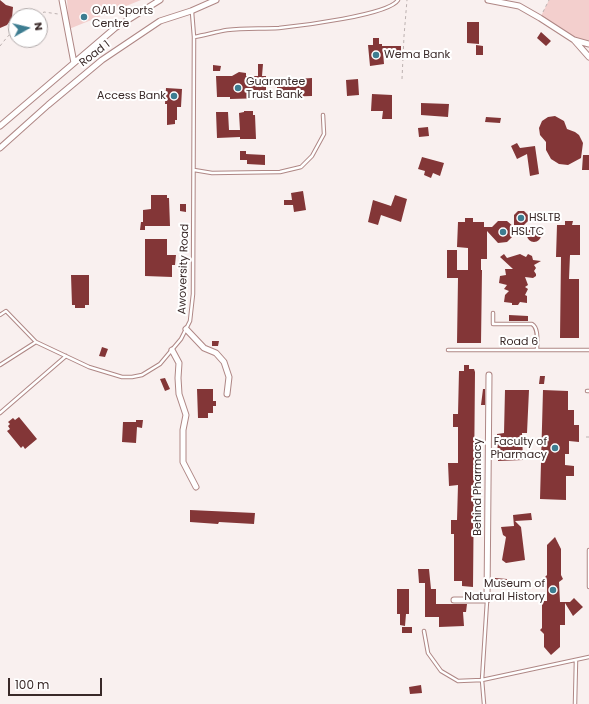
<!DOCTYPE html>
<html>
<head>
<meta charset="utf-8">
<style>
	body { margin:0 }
	#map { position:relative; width:589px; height:704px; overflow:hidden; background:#f9f0ef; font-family:Poppins,sans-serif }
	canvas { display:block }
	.north { position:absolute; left:8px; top:8px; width:40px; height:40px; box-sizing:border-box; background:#fff; border:1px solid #b0a9a9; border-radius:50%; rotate:82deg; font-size:11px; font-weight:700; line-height:16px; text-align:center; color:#392928 }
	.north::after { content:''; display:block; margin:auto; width:14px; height:18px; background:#3d7d91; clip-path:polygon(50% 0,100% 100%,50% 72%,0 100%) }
	.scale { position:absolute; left:8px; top:678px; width:94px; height:18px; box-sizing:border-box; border:2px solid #392928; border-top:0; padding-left:5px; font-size:12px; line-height:14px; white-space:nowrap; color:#392928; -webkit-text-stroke:3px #fff; paint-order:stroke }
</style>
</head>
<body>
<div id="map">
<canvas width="589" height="704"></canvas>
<div class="north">N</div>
<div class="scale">100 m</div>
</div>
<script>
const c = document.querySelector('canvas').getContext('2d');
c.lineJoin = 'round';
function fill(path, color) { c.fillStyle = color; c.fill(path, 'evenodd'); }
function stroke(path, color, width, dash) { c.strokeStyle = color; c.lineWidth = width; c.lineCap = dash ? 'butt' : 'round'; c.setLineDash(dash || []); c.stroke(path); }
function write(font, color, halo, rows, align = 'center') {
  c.font = font + ' Poppins,sans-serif'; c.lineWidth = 4; c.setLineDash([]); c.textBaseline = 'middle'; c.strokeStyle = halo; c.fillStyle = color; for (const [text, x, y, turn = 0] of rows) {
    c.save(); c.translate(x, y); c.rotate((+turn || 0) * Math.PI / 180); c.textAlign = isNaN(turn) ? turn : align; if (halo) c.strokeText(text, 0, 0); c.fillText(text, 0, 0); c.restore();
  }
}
fill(new Path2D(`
	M67,0H141L69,29Z
	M549,0H589V44H585L540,18Z`), '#f3cfcd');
fill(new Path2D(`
	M0,0L6,5L13,7L12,18L7,25L0,28Z
	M467,22H479V44L467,43Z
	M541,32L551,41L546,46L537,38Z
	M373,38H379V44H382V46H401V52H383L384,64L370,66L368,45H373Z
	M476,45L483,46V55H476Z
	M258,64H263L262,76H266V98L230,99V97H217L216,76H232L239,72L246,73V76H258Z
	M213,65L221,66L220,71H213Z
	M312,78V96L277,97V81H298L297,79Z
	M358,79L359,95L347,96L346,80Z
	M166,88L182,89L181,107H177V120H175V124L167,125V104H165Z
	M372,94L392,95V119H382L383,111H371Z
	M421,103L449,104L448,117L421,115Z
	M244,111H253V115H255L256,139H240V137L217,138L216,112H228L229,130H240L239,113L244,112Z
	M555,116L564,121L567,129L575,132L579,135L583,143L581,158L568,165L559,164L551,159L546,150V142L540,135L539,128L542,121L548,117Z
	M486,117L501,118L500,123L485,122Z
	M428,127L429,136L419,137L418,128Z
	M517,143L520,148L535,146L539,174L530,176L527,154L517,159L511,146Z
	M240,151H246V154L265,155V165L247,164V160H240Z
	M583,155H589V170H582Z
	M422,157L444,163L440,176L433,173L431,178L424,175L425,171L418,169Z
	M303,191L306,210L294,212L293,205H284V200H292L291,193Z
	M151,195H167V198H169L170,226H145V230H140L141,222H143V210L151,209Z
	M395,195L407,199L401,222L381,215L378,225L368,222L373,200L391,206Z
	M180,204H186V212L180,211Z
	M518,211H524L528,215V221L524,225H514V215Z
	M465,218H473V222H484V227H492L498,221H507L514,227L513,236L507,242L498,243L487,231V259H481V270H482L481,343H457L458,278H447V250H457V270H468V248L457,247L458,222H465Z
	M565,221H573L572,225H580V255H570L569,279H579V338H560L561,257H556L557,225H565Z
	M527 235a7 7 0 1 1 14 0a7 7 0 1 1-14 0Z
	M145,239H167V255H176L175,265H172V277L145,276Z
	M504,254L507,258L520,254L526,257L528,254L532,256L533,260L541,261L534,265L536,268L534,271L536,274V276L533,278L525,277L528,285L525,287L528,289L525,295L527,296V303L520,302L518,305H512V303L504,302L505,295L509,291L504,289L507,285L499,283L500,276L506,275L505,269H513L500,257Z
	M71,275H89V305H85V308H75V305H72Z
	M509,315L528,316V321H509Z
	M212,341H219L218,346H212Z
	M102,347L108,349L105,357L99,356Z
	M464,365H469V369H474L475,372L473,587L462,586V581H454V534H451V520H457L458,485L449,486L448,463H458V427H453V414H458L459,371H464Z
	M540,376H545L544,384H539Z
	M165,378L170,389L165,391L160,379Z
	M197,389H213V401H216V406H213V413H208V418H198Z
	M483,389H485V405H481Z
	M505,390H529L527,433H522L523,460L498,461L497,434L504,433Z
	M543,390L568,391V410H574V425H579V442L569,441V454H565V465L574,466V476H566V500L540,499Z
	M19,417L37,439L25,449L23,446L21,448L7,431L10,429L8,426L10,424L8,422L13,418L15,420Z
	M136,420H143L142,428L137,427L136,443L122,442L123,422H136Z
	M190,510L255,513L254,524L219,522L218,524L190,522Z
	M531,513L532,520L515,521L521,527L525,560L506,563L502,560L506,537L503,535L501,527L514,526L513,515Z
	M555,537L561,549V575L563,579L559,582L560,602H570L574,598L583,607L573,616L565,603V625H560V647L551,655L544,647V634L540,630L542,628V601H547V580L544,578L547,575V545Z
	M418,569H429L431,589H436V604H467L466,612H463L464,626L439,627V617H425V583H419Z
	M495,578L507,579L506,585H495Z
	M397,589H409V614H406L405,626L400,625V614H397Z
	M402,627H412V633H402Z
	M421,685L422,693L410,694L409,687Z`), '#833637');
const service = new Path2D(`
	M194,37C205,35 216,32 227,30C244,28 262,29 279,28C299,26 389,15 398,0
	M194,170L212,173L280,172L301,167L312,156L324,134L323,115
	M493,313V324H532C539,328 537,342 537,350
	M0,315L6,311L36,342L89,367L122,377H132L142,375L160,364L181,339L190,321L193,294L194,37L192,12
	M448,350H589
	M0,365L36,342
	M587,391H589
	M0,413L66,356
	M589,550V587
	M424,631L428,653L441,671L458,681L482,680L589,657
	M484,704L482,680L487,601
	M575,704L576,660`);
const minor = new Path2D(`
	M62,0L74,63
	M488,0L519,6L540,18L574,40L589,57
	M574,40L589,44
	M0,126L115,28L160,0
	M0,148L48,105L102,60L160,21L191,11L216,0
	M186,329L204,348L216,353L224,362L229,377L227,394
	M172,350L179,363L178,378L179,394L186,415L183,430V462L196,487
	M454,600H487L489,375`);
stroke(service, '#af8785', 4.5);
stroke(minor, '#af8785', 7);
stroke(new Path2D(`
	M543,12L549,0
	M38,16L44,12L58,14
	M0,46L8,36L16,31
	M402,79L404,36L407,0
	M586,437H589`), '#bcb1b0', 1, [3, 3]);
stroke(service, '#fff', 2.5);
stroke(minor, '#fff', 5);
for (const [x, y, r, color] of [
	[84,17,4,"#3d7d91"],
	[376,55,4,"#3d7d91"],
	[238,88,4,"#3d7d91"],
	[174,96,4,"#3d7d91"],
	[521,218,4,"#3d7d91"],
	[503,232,4,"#3d7d91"],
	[555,448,4,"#3d7d91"],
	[553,590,4,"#3d7d91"]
]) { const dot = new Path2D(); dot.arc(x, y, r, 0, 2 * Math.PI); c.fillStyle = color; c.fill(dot); stroke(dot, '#fff', 1.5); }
write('11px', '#392928', '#fff', [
	["OAU Sports",92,11],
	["Centre",92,24],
	["Wema Bank",384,55],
	["Guarantee",246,82],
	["Trust Bank",246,95],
	["Access Bank",166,96,"right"],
	["HSLTB",529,218],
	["HSLTC",511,232],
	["Faculty of",547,442,"right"],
	["Pharmacy",547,455,"right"],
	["Museum of",545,584,"right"],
	["Natural History",545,597,"right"]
], 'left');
write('11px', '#392928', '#fff', [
	["Road 1",95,54,-37],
	["Awoversity Road",184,269,-88],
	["Road 6",519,342],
	["Behind Pharmacy",478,487,-90]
]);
</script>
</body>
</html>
